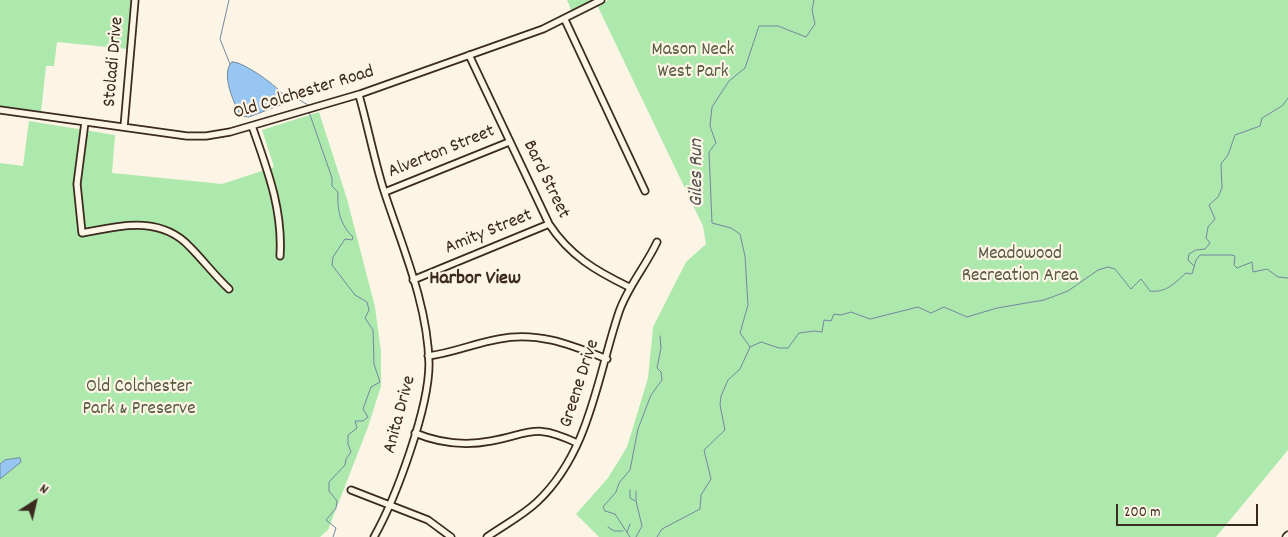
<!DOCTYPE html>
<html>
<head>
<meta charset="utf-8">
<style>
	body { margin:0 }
	#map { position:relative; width:1288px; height:537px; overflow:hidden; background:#fcf5e5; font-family:Dekko,sans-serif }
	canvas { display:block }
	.north { position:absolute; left:10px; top:477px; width:50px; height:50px; -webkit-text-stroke:4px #fcf5e5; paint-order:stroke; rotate:35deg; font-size:14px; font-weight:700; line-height:20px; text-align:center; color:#3b2a1e }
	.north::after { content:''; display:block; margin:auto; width:18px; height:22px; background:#3b2a1e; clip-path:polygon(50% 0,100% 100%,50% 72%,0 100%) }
	.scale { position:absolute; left:1116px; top:504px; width:142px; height:22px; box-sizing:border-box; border:2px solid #3b2a1e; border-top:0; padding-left:6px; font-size:15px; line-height:18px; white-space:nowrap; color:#3b2a1e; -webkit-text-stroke:4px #fcf5e5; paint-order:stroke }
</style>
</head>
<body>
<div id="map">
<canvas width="1288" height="537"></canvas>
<div class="north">N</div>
<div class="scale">200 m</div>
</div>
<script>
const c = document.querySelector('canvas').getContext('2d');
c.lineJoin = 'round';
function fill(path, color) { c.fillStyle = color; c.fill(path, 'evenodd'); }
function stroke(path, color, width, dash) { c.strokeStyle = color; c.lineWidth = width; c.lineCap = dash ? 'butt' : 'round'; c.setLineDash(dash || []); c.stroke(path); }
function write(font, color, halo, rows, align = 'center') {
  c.font = font + ' Dekko,sans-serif'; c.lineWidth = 4.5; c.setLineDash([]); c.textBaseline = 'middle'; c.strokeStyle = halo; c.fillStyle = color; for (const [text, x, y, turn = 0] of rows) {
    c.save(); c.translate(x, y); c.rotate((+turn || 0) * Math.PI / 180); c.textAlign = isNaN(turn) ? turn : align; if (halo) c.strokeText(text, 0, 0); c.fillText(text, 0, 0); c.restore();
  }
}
fill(new Path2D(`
	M0,0H132L128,49L57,42L54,66H46L41,112L0,107Z
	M567,0H596L572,12Z
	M608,0H1288V450L1216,537H599L576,514L608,478L627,447L648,378L653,327L686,262L706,244L703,226L598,7Z
	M319,112L347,199L375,307L381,352V386L368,427L328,530L320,537H0V163L23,166L29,121L115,135L112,173L222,184L274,167L262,130Z`), '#ade8ad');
const water = new Path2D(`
	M232,62C242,60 287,92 288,102L249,117L241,116C234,104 220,73 232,62Z
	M20,458L21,462L0,479V464L5,460Z`);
fill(water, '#98c6f3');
stroke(water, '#73889e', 1);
stroke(new Path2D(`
	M229,0L220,39L230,64
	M288,100L298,99L308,105
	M309,112L332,178V186L338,192C337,209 340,225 353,237L352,240L345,239L333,257L332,265L355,295L367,302L369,310L365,318L373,330L374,364L380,382L371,387L363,409L368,417L363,421H355L357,428L348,435V444L351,452L346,459L345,465L329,482V491L337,501L336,508L326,520L336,528L333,537
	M1194,266L1188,260L1189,254L1196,250L1205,249L1210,243L1206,238L1208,227L1215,219L1209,205L1218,197L1222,188L1221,164L1228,155L1235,135L1260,126L1262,118L1282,106L1288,98
	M750,347L761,342L779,348H788L799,333L814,331L822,332L824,320L831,321L834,314L841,315L851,312L870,319L918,307L931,313L944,307L967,317L997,308L1044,300L1068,291L1098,270L1108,267L1115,269L1131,289L1141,279L1150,291C1166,293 1175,283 1186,273L1192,274L1196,260L1200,255H1231L1235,256L1234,265L1237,268L1252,262L1253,272L1267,269L1278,277L1288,278
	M630,490V498L635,501
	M636,491V501L642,526L636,537
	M608,527L614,531H623
	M627,532L630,524
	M630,537L615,514L605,511L603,507L616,492L619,483L630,470L638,429L651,395L662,380L661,372L657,368L661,348L660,336
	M657,537L662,529L700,509L701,495L711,479L704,450L725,430L720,405L721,396L728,380L740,369L750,347L740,333L748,305L745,256L740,234L731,228L712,223L709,152L716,143L710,126L712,107L729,81L745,68L759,26H778L806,37L815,24L812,10L814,0`), '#73889e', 1);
const minor = new Path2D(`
	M565,20L645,191
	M469,55L549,224C570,256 596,271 629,287
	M359,95C368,127 374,159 384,191C402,246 428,305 429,364C429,408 396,498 374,537
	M0,110L187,136H206L230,132L360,94L543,29L601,0
	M85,122L77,184L82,233C120,226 160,215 190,247C203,260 215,276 229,289
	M252,126C267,169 283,209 280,256
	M124,127L135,0
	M385,192L509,142
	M413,280L549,224
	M428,356C453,353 475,343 499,339C538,331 571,345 607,359
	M415,433C439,443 465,446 491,441C532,433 535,423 577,443
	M351,490L428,520L451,537
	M487,537C504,525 522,516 537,502C590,452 597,377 619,312C628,286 646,266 657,242
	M1286,537L1288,535`);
stroke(minor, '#3b2a1e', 9);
stroke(minor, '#fcf5e5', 5.5);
write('19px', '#585a42', '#fcf5e5', [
	["Mason Neck",693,51],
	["West Park",693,73],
	["Meadowood",1020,255],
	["Recreation Area",1020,277],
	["Old Colchester",139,388],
	["Park & Preserve",139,410]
]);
write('19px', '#3b2a1e', '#fcf5e5', [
	["Stoladi Drive",115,62,-85],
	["Old Colchester Road",304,94,-17],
	["Alverton Street",442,153,-22],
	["Bard Street",545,180,64],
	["Amity Street",489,233,-22],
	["Greene Drive",581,384,-72],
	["Anita Drive",401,415,-75]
]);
write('italic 20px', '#525153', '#fcf5e5', [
	["Giles Run",698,173,-90]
]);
write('bold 20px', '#3b2a1e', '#fcf5e5', [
	["Harbor View",475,280]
]);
</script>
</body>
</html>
